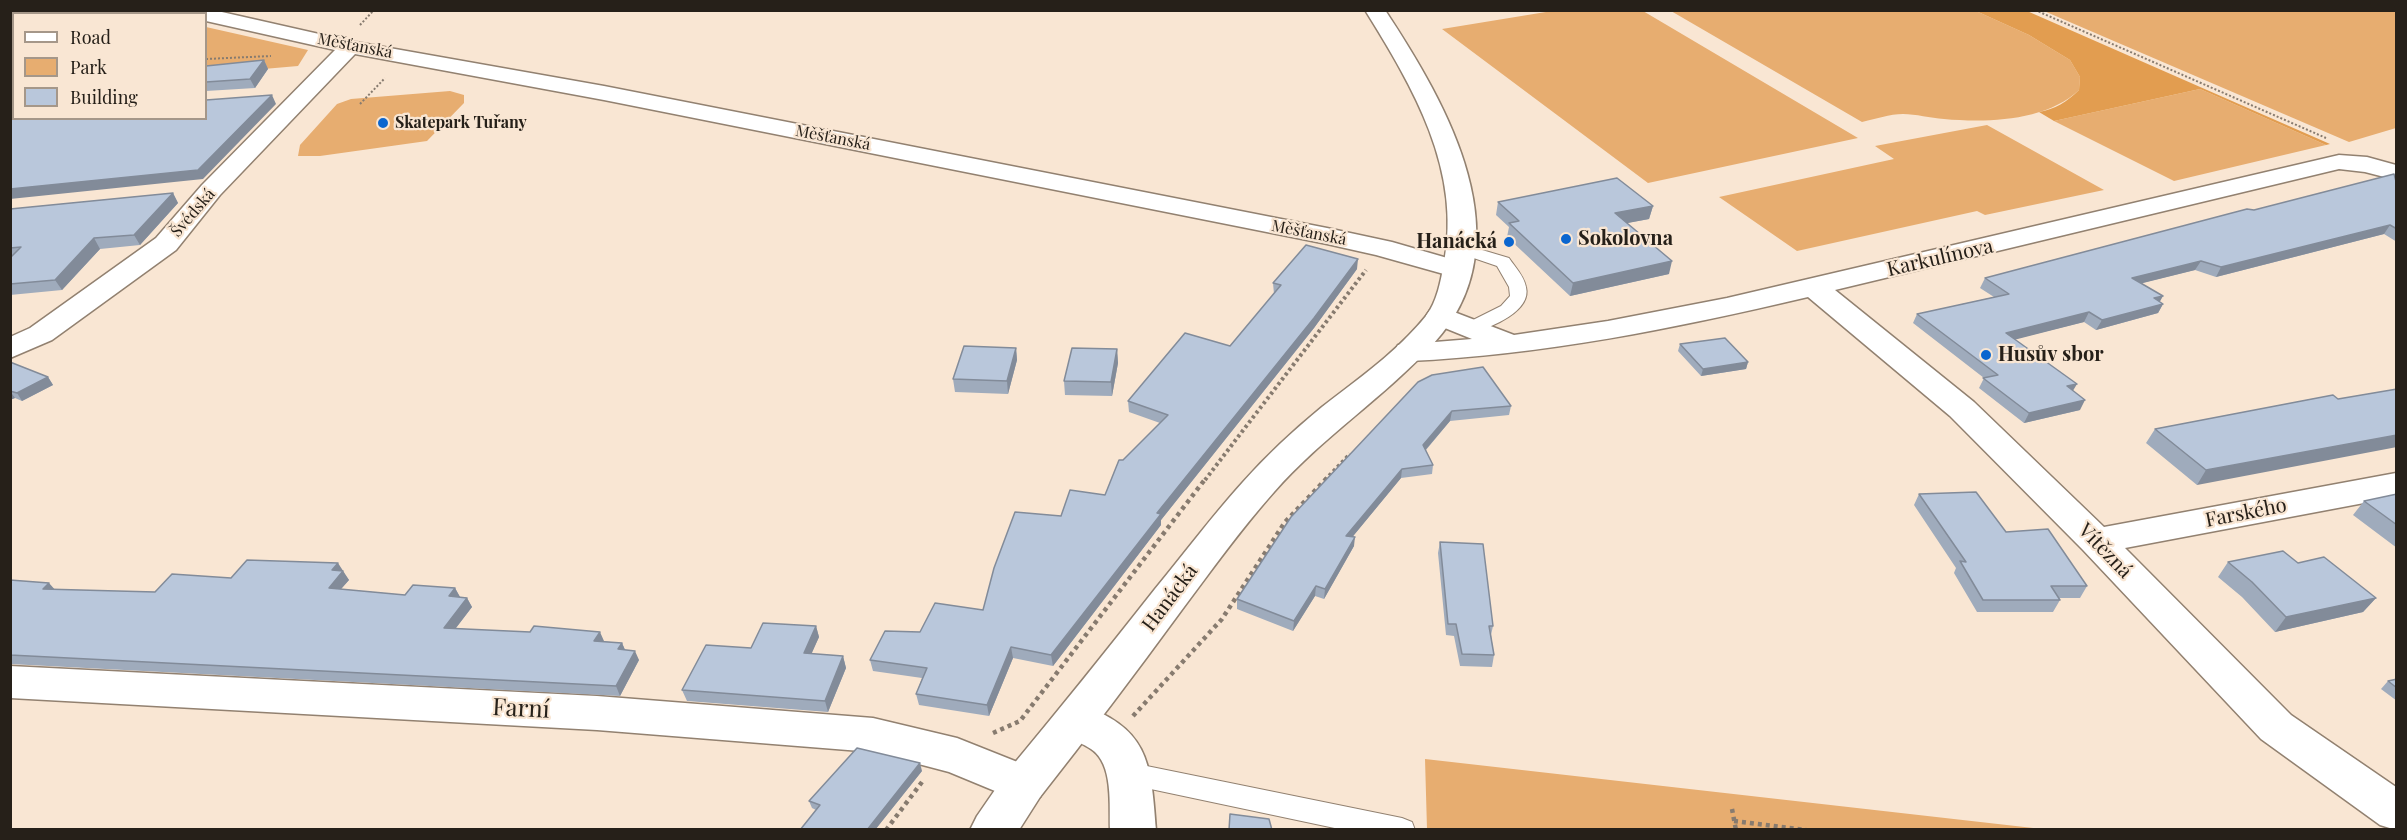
<!DOCTYPE html>
<html>
<head>
<meta charset="utf-8">
<style>
	body { margin:0 }
	#map { position:relative; width:2407px; height:840px; overflow:hidden; background:#f9e6d3; font-family:"Playfair Display",serif }
	canvas { display:block }
	.frame { position:absolute; inset:0; border:12px solid #262019; pointer-events:none }
	.legend { position:absolute; left:12px; top:12px; width:195px; height:108px; box-sizing:border-box; background:#f9e6d3; border:2px solid #a59789; margin:0; padding:8px 10px; list-style:none; font-size:18px; color:#262019 }
	.legend li { display:flex; align-items:center; gap:12px; height:30px }
	.legend b { width:30px; border:2px solid #a59789 }
</style>
</head>
<body>
<div id="map">
<canvas width="2407" height="840"></canvas>
<div class="frame"></div>
<ul class="legend">
<li><b style="height:8px;background:#fff"></b>Road</li>
<li><b style="height:16px;background:#e7ad70"></b>Park</li>
<li><b style="height:16px;background:#b9c7db"></b>Building</li>
</ul>
</div>
<script>
const c = document.querySelector('canvas').getContext('2d');
c.lineJoin = 'round';
function fill(path, color) { c.fillStyle = color; c.fill(path, 'evenodd'); }
function stroke(path, color, width, dash) { c.strokeStyle = color; c.lineWidth = width; c.lineCap = dash ? 'butt' : 'round'; c.setLineDash(dash || []); c.stroke(path); }
function write(font, color, halo, rows, align = 'center') {
  c.font = font + ' "Playfair Display",serif'; c.lineWidth = 4.5; c.setLineDash([]); c.textBaseline = 'middle'; c.strokeStyle = halo; c.fillStyle = color; for (const [text, x, y, turn = 0] of rows) {
    c.save(); c.translate(x, y); c.rotate((+turn || 0) * Math.PI / 180); c.textAlign = isNaN(turn) ? turn : align; if (halo) c.strokeText(text, 0, 0); c.fillText(text, 0, 0); c.restore();
  }
}
fill(new Path2D(`
	M1552,11H1643L1858,138L1648,183L1442,29Z
	M1671,11H1976L2029,35L2070,60L2080,77L2079,90C2046,121 1988,123 1944,119C1930,118 1916,114 1903,114C1890,114 1875,119 1862,122Z
	M2044,11H2396V128L2349,142Z
	M206,27L308,50L298,66L206,74Z
	M2200,89L2326,145L2174,181L2054,121Z
	M450,91L464,95V103L427,141L320,156H298L300,145L337,104L351,99Z
	M1987,125L2104,190L1985,215L1977,211L1797,251L1719,197L1894,159L1875,146Z
	M1425,759L2042,829H1427Z`), '#e7ad70');
fill(new Path2D(`
	M1976,11H2027L2330,144L2326,145L2200,89L2054,121L2039,112C2055,109 2067,102 2079,90L2080,77L2070,60L2029,35Z`), '#e29d50');
const service = new Path2D(`
	M87,10L85,14H72L74,10Z
	M1462,244L1509,258C1515,267 1524,276 1526,287C1532,311 1491,328 1473,332L1467,331L1464,327L1467,323L1501,306L1510,296L1509,287L1497,266L1456,252L1454,249L1456,246Z
	M1127,762L1402,818L1412,822L1415,830H1344L1127,784L1118,781L1114,773L1118,765Z`);
const minor = new Path2D(`
	M200,10H213L350,41L604,86L1327,228L1392,242L1468,264L1472,270L1468,276L1458,278L1376,255L1327,244L604,100L355,54L220,195L176,250L52,340L10,358V337L30,328L156,238L202,185L335,50L206,21V14H197Z
	M2339,155L2367,157L2396,165V180L2365,172L2339,169L1835,290L1974,402L2104,527L2396,473V497L2125,548L2291,715L2396,787V830L2380,825L2261,739L2083,550L1950,416L1808,297C1676,328 1544,355 1409,361L1398,359L1394,352L1398,345L1472,339L1430,322L1426,316L1430,310L1441,307L1514,335L1608,321L1727,298Z
	M10,666L597,696L873,718L957,738L1040,771L1046,784L1040,797L1024,803L949,772L873,752L597,730L10,698Z
	M1076,703C1148,727 1151,760 1156,830H1110C1109,806 1114,764 1091,749C1075,739 1064,738 1055,720L1061,708Z`);
const tertiary = new Path2D(`
	M1365,10H1385C1447,104 1527,242 1434,343C1385,397 1322,437 1274,492C1240,530 1211,571 1181,611C1135,674 1088,736 1040,797L1019,830H970L977,816L1008,771C1058,711 1107,650 1155,589C1184,554 1212,516 1243,482C1267,455 1294,430 1322,407C1358,379 1397,352 1426,316C1437,302 1441,280 1444,263C1462,170 1413,87 1365,10Z`);
stroke(service, '#928170', 2);
stroke(minor, '#928170', 3);
stroke(tertiary, '#928170', 3);
stroke(new Path2D(`
	M2035,10L2326,138
	M360,25L374,10
	M206,59L271,56
	M360,104L385,78`), '#877b6f', 2, [2, 2]);
stroke(new Path2D(`
	M1205,480L1366,270
	M1325,480L1350,454`), '#877b6f', 4, [3, 3]);
stroke(new Path2D(`
	M1133,716L1222,619L1285,522L1327,478
	M993,733L1020,721L1206,478
	M1732,809L1736,830
	M1734,821L1806,830
	M886,830L922,782`), '#877b6f', 4.5, [4, 4]);
fill(service, '#fff');
fill(minor, '#fff');
fill(tertiary, '#fff');
fill(new Path2D(`
	M264,60L268,69L255,88L206,91V66Z
	M2397,185V242L2384,234L2216,277L2195,270L2142,283L2160,302L2163,304L2158,313L2096,330L2084,322L2015,339L2073,391L2080,410L2024,423L1979,388L1984,378L1913,323L1917,314L1994,297L1980,288L1985,278L2254,210Z
	M173,193L178,203L140,245L100,249L62,290L10,295V209Z
	M1498,202L1653,206L1649,219L1627,223L1669,274L1570,296L1507,237L1509,227L1496,215Z
	M1357,269L1314,328L1161,520V525L1053,666L1013,658L989,716L919,705L916,694L922,678L873,671L870,660L920,632L983,610L1061,516L1105,495L1123,460L1160,423L1129,412L1128,401L1230,346L1274,294L1273,283Z
	M1680,344L1748,362L1746,369L1701,376L1678,351Z
	M1016,348L1017,360L1008,394L955,392L953,379Z
	M1117,349L1118,363L1112,396L1065,395L1064,381Z
	M10,362L48,377L53,385L22,401L15,398L10,400Z
	M1418,382L1511,406L1509,415L1450,421L1426,450L1433,465L1432,474L1401,478L1353,536L1354,546L1324,599L1315,596L1293,631L1237,609V599Z
	M2333,395L2197,485L2146,443L2155,429Z
	M1919,494L2006,532L2087,586L2080,598H2059L2060,600L2053,612H1977L1954,573L1956,568L1914,505Z
	M2397,494V548L2353,515L2364,501Z
	M1440,542L1493,626L1491,635L1494,655L1492,667L1460,666L1454,636L1446,635L1438,553Z
	M2228,562L2298,563L2376,598L2363,612L2275,632L2242,597L2218,577Z
	M342,571L349,580L341,589L405,595L455,588L460,597L467,598L472,607L456,628L622,643L625,650L639,660L620,696L10,664V580L55,590L155,592Z
	M816,626L819,637L811,654L843,656L846,668L828,712L687,701L682,690L751,648Z
	M2397,679V701L2381,689L2388,681Z
	M922,771L875,830H800L816,810L812,808L809,801Z`), '#9fabbc');
fill(new Path2D(`
	M264,60L268,69L255,88L250,79Z
	M272,95L276,104L203,179L10,199V189Z
	M173,193L178,203L140,245L134,235Z
	M1653,206L1649,219L1612,226L1615,213Z
	M2390,225L2384,234L2216,277L2221,267Z
	M94,238L100,249L62,290L55,280Z
	M1358,259L1357,269L1314,328L1161,520V525L1053,666L1051,655L1157,513Z
	M1672,261L1669,274L1570,296L1573,283Z
	M2201,261L2195,270L2127,287L2132,278Z
	M2163,296L2158,305L2163,304L2158,313L2096,330L2102,320L2154,298Z
	M2089,312L2084,322L2002,343L2006,333Z
	M1016,348L1017,360L1008,394L1007,381Z
	M1117,349L1118,363L1112,396L1111,382Z
	M1748,362L1746,369L1701,376L1703,369Z
	M48,377L53,385L22,401L17,393Z
	M2077,384L2071,394L2067,386Z
	M10,391L15,398L10,400Z
	M2085,400L2080,410L2024,423L2029,413Z
	M1452,411L1450,421L1422,454L1423,445Z
	M2397,435V447L2197,485L2206,470Z
	M1402,469L1401,478L1345,546L1346,536Z
	M1355,537L1354,546L1324,599L1325,589Z
	M338,563L349,580L334,597L329,588L332,570Z
	M49,583L57,592L43,589Z
	M1316,586L1315,596L1293,631L1294,621Z
	M455,588L460,597L449,596Z
	M467,598L472,607L449,637L444,628Z
	M2376,598L2363,612L2275,632L2286,617Z
	M816,626L819,637L807,664L804,653Z
	M600,632L604,641L598,650L594,641Z
	M622,643L626,652L618,649Z
	M1011,647L1013,658L989,716L987,705Z
	M635,651L639,660L620,696L616,686Z
	M843,656L846,668L828,712L825,701Z
	M920,763L922,771L875,830H867Z`), '#828b99');
const building = new Path2D(`
	M264,60L250,79L206,82V66Z
	M11,87H14V106H10Z
	M272,95L198,170L10,189V117L14,116V118H206V100Z
	M2394,174L2397,185V229L2390,225L2221,267L2201,261L2132,278L2163,296L2154,298L2163,304L2102,320L2089,312L2006,333L2077,384L2067,386L2085,400L2029,413L1983,378L1998,375L1917,314L2009,294L1985,278L2247,209L2254,210Z
	M1617,178L1653,206L1615,213L1672,261L1573,283L1509,223L1519,221L1498,202Z
	M173,193L134,235L94,238L55,280L10,284V258L21,247L10,248V209Z
	M1306,245L1358,259L1314,318L1157,513L1161,514L1051,655L1011,647L987,705L916,694L927,668L870,660L885,631L920,632L935,603L983,610L994,568L1015,512L1061,516L1070,490L1105,495L1119,460H1123L1168,415L1128,401L1185,333L1230,346L1281,285L1273,283Z
	M1725,338L1748,362L1703,369L1680,344Z
	M964,346L1016,348L1007,381L953,379Z
	M1072,348L1117,349L1111,382L1064,381Z
	M10,362L48,377L17,393L10,391Z
	M1483,367L1511,406L1452,411L1423,445L1433,465L1402,469L1346,536L1355,537L1325,589L1316,586L1294,621L1237,599L1291,517L1418,382L1432,375Z
	M2397,389V435L2206,470L2155,429L2333,395L2338,399Z
	M1976,492L2006,532L2048,529L2087,586H2051L2060,600H1983L1960,561L1966,562L1919,494Z
	M2397,494V525L2364,501Z
	M1440,542L1483,544L1493,626H1489L1494,655L1462,654L1456,624H1448Z
	M2283,551L2298,563L2324,557L2376,598L2286,617L2252,582L2228,562Z
	M247,560L338,563L332,570L343,571L329,588L405,595L413,585L455,588L449,596L467,598L444,628L530,632L534,626L600,632L594,641L622,643L618,649L635,651L616,686L10,655V580L49,583L43,589L155,592L172,574L231,578Z
	M763,623L816,626L804,653L843,656L825,701L682,690L706,645L751,648Z
	M2397,679V688L2388,681Z
	M857,748L920,763L867,830H800L820,805L809,801Z
	M1230,814L1269,819L1272,830H1229Z`);
fill(building, '#b9c7db');
stroke(building, '#828b99', 1.5);
for (const [x, y, r, color] of [
	[383,123,6,"#0b66cf"],
	[1566,239,6,"#0b66cf"],
	[1509,242,6,"#0b66cf"],
	[1986,355,6,"#0b66cf"]
]) { const dot = new Path2D(); dot.arc(x, y, r, 0, 2 * Math.PI); c.fillStyle = color; c.fill(dot); stroke(dot, '#f9e6d3', 2); }
write('16px', '#262019', '#f9e6d3', [
	["Měšťanská",355,46,11],
	["Měšťanská",833,138,11],
	["Švédská",193,213,-49],
	["Měšťanská",1309,233,11]
]);
write('bold 16px', '#262019', '#f9e6d3', [
	["Skatepark Tuřany",395,123]
], 'left');
write('bold 20px', '#262019', '#f9e6d3', [
	["Sokolovna",1578,239],
	["Hanácká",1497,242,"right"],
	["Husův sbor",1998,355]
], 'left');
write('20px', '#262019', '#f9e6d3', [
	["Karkulínova",1940,258,-13],
	["Farského",2246,513,-11],
	["Vítězná",2105,551,46],
	["Hanácká",1170,598,-53]
]);
write('24px', '#262019', '#f9e6d3', [
	["Farní",521,709,3]
]);
</script>
</body>
</html>
